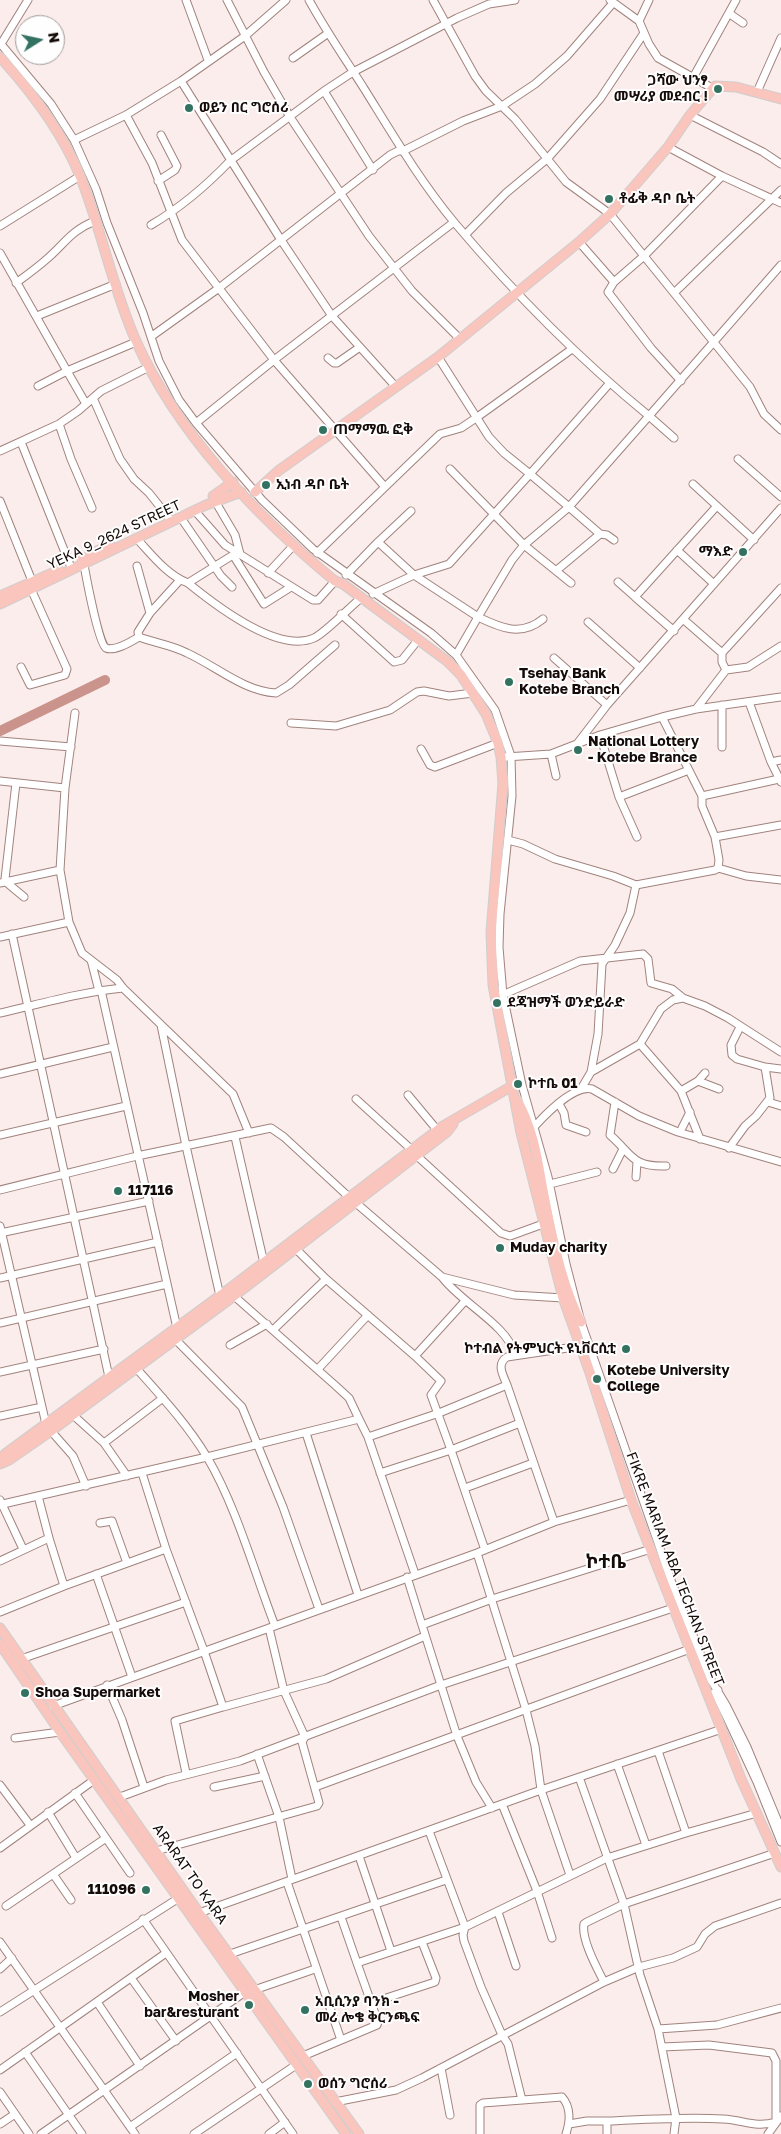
<!DOCTYPE html>
<html>
<head>
<meta charset="utf-8">
<style>
	body { margin:0 }
	#map { position:relative; width:781px; height:2134px; overflow:hidden; background:#fbedeb; font-family:"Golos Text",sans-serif }
	canvas { display:block }
	.north { position:absolute; left:15px; top:15px; width:50px; height:50px; box-sizing:border-box; background:#fefefe; border:1px solid #a19d9c; border-radius:50%; rotate:80deg; font-size:14px; font-weight:700; line-height:20px; text-align:center; color:#150b09 }
	.north::after { content:''; display:block; margin:auto; width:18px; height:22px; background:#337260; clip-path:polygon(50% 0,100% 100%,50% 72%,0 100%) }
</style>
</head>
<body>
<div id="map">
<canvas width="781" height="2134"></canvas>
<div class="north">N</div>
</div>
<script>
const c = document.querySelector('canvas').getContext('2d');
c.lineJoin = 'round';
function stroke(path, color, width, dash) { c.strokeStyle = color; c.lineWidth = width; c.lineCap = dash ? 'butt' : 'round'; c.setLineDash(dash || []); c.stroke(path); }
function write(font, color, halo, rows, align = 'center') {
  c.font = font + ' "Golos Text","Noto Sans Ethiopic",sans-serif'; c.lineWidth = 4; c.setLineDash([]); c.textBaseline = 'middle'; c.strokeStyle = halo; c.fillStyle = color; for (const [text, x, y, turn = 0] of rows) {
    c.save(); c.translate(x, y); c.rotate((+turn || 0) * Math.PI / 180); c.textAlign = isNaN(turn) ? turn : align; if (halo) c.strokeText(text, 0, 0); c.fillText(text, 0, 0); c.restore();
  }
}
stroke(new Path2D(`
	M0,731L105,680`), '#ca938b', 10);
const minor = new Path2D(`
	M186,0L208,60
	M227,0L264,72L290,117L369,236L412,291L460,339
	M309,0C326,31 346,60 365,90C393,135 420,181 454,222C513,292 578,358 649,416L781,265
	M433,0L475,76L486,91L515,119L566,182L610,214L674,293L781,190
	M610,0L639,21L649,44L658,58L712,88
	M730,14L743,23
	M639,21L649,0
	M0,43L51,104L74,140L96,189L107,223L143,313L159,361L179,400L196,423L262,500L313,549L431,633L456,655L495,710L511,756L512,796L500,914L499,947L503,995L522,1085L548,1177L566,1264L581,1322L672,1583L711,1680L726,1705L747,1747L781,1829
	M1,44L28,0
	M293,58L327,34
	M694,76L736,0
	M181,81L281,240L332,316L396,387
	M324,91L373,170
	M757,92L781,38
	M126,115L152,163L182,240L274,360L385,487L440,434L461,428L476,418L572,349
	M690,115L763,152L781,164
	M74,140L126,115L181,81L245,36L286,0
	M668,147L722,176L781,203
	M158,181L175,170L177,166L161,135
	M151,225C180,208 207,185 230,161L324,91L353,72L457,18L489,4L515,0
	M0,226L80,176
	M466,234L506,193L548,158L600,99L644,33
	M579,242L614,282
	M0,253L67,371L136,342
	M16,283C27,275 38,267 48,258C65,243 72,230 95,221
	M674,293L750,387L764,414L781,430
	M37,316L116,284
	M152,336L219,288L390,155L398,151H403L463,121L502,106L535,84L567,56L613,3
	M328,358L334,363H337L360,347
	M681,381L651,348L608,292L614,282L644,256L722,176
	M38,386L67,371L86,404
	M93,398L120,459L134,479L149,493L169,518
	M196,423L274,360L454,222
	M59,424L71,459L92,508
	M21,442L70,565
	M0,451L59,424L78,411L101,391L149,367
	M738,459L781,497
	M450,469L524,545L512,560L478,617C501,628 521,637 543,619
	M693,484L754,540
	M0,501L32,581
	M215,501L235,535L240,554
	M195,511L225,545L313,600H318L335,581
	M181,518L221,576L232,587
	M137,539C152,555 167,575 188,583C215,605 278,654 314,638C325,633 350,607 361,598
	M614,540L607,535L600,534L569,507L649,416L674,438
	M378,542L411,511
	M677,550L714,584
	M317,553L385,487
	M233,555L264,604L291,587
	M84,565C86,576 99,645 106,648C115,652 132,641 139,637L138,632L150,613L180,580
	M137,566L150,613
	M557,570L600,534
	M268,573L293,546
	M346,575L378,542L414,575L478,617L456,655
	M618,582L635,597L716,507
	M188,583L233,555L235,552
	M571,583L524,545L569,507L530,474L609,384
	M373,594L414,575L449,564L530,474L504,453L489,437L438,357
	M635,597L674,631
	M341,614L394,662L402,660L418,640
	M683,619L722,653L781,588
	M588,622L640,668
	M139,637C155,643 172,645 187,653C216,666 243,691 276,693L289,685L335,645
	M554,658L607,705L781,508
	M21,667L30,685L65,675L67,669L31,589
	M726,670L748,667L781,646
	M749,702L771,762L781,760
	M696,709L726,670L722,662V653
	M75,713L65,788L60,870L69,922L82,953L117,980L123,988L233,1094L249,1133
	M662,717L702,796V806L715,837L781,825
	M291,723L336,726L390,710L417,692L424,691L449,696L473,693
	M600,735L619,797L689,770
	M0,741L71,747
	M577,744L607,705
	M722,747V705
	M421,749L430,765L435,767L498,743
	M551,754L556,776
	M506,757L551,754L600,735L662,717L696,709L781,697
	M771,762L781,782
	M0,781L65,788
	M16,783L5,879L6,882L24,897
	M702,796L779,779
	M619,797L637,837
	M508,840L523,844L555,859L613,876L636,885L715,870L718,868L719,860L715,837
	M718,868L746,876L781,880
	M0,883L60,870
	M12,934L109,1377
	M0,937L69,922
	M91,960L99,991
	M101,990L177,1328
	M500,996L580,961L643,954L648,959L651,983L672,989L683,998
	M0,1013C40,1004 81,992 123,988
	M161,1025L186,1146L220,1296
	M640,1044L681,1091L700,1139
	M765,1067L781,1069
	M591,1072L640,1044L661,1009L673,1000L683,998L705,1006L728,1018L781,1052
	M0,1074L113,1047
	M698,1081L719,1089
	M581,1089L591,1072L598,1034L602,964L615,945L630,913L636,885
	M681,1091L698,1081L705,1073
	M408,1095L438,1131
	M356,1099L412,1150
	M615,1102L610,1135C632,1154 631,1167 666,1166
	M768,1102L781,1106
	M559,1104L564,1113L566,1125L586,1132
	M535,1126C546,1114 574,1085 592,1089L639,1116L678,1132L781,1162
	M682,1128L690,1112
	M0,1135L126,1106
	M235,1137L264,1263
	M729,1148L745,1126L756,1116L770,1098L765,1067L737,1059L732,1055L731,1045L740,1027
	M416,1155L501,1233L510,1236L543,1224
	M613,1169L623,1149
	M636,1177L637,1162
	M550,1184L597,1172
	M0,1190L137,1156L271,1128L284,1137L350,1198
	M356,1203L442,1277L514,1295L563,1298
	M0,1226L42,1407L0,1416
	M0,1233L149,1201
	M296,1249L326,1279L415,1356L465,1301
	M442,1277C461,1303 508,1325 515,1355
	M0,1278L158,1242
	M234,1296L336,1386L349,1398L359,1419
	M0,1323L167,1284
	M273,1330L326,1279
	M175,1339L242,1407L283,1507L319,1609
	M230,1345L267,1324
	M415,1356L441,1381L431,1395L451,1450L520,1423L507,1385
	M136,1368C161,1396 187,1424 207,1457C236,1506 254,1571 275,1626
	M318,1369L368,1315
	M0,1372L104,1349
	M42,1407L46,1424
	M73,1415L104,1443L163,1398
	M520,1423L554,1522
	M51,1431L73,1456L86,1486
	M306,1433L358,1595
	M368,1437L439,1413L507,1385C503,1375 496,1364 507,1357L581,1346
	M104,1443L127,1476
	M142,1473L166,1549L204,1651L223,1707L326,1679L425,1636
	M380,1473L451,1450L485,1550
	M465,1488L533,1463
	M38,1496L49,1538
	M0,1500L23,1549
	M3,1504L207,1457L359,1419L368,1437L415,1574
	M100,1523L112,1521L127,1563
	M477,1553L526,1710L535,1746L541,1790L570,1875
	M0,1561L49,1538L64,1586
	M96,1574L132,1677
	M407,1577L422,1625
	M0,1612L64,1586L166,1549
	M21,1659L186,1602
	M107,1685L122,1720L144,1787
	M718,1690L715,1692L757,1782L781,1842
	M53,1706L477,1553L554,1522L631,1500
	M15,1738L60,1732
	M658,1751L686,1833
	M257,1754L279,1817L292,1879
	M617,1764L646,1845
	M186,1773L175,1721L223,1707
	M579,1777L624,1904L640,1975L658,2029L676,2118L674,2134
	M0,1785L30,1825
	M214,1787L265,1776
	M315,1787L690,1649
	M75,1793L130,1873
	M120,1797L166,1780L240,1761L441,1685L673,1608
	M502,1804L537,1891L552,1938
	M492,1808L476,1782L457,1736L422,1625L492,1599L651,1549
	M48,1812L76,1858
	M0,1848L94,1780
	M156,1851L317,1806L319,1803L302,1742L305,1737L284,1691L269,1628
	M359,1856L391,1951
	M53,1874L71,1900
	M287,1882L341,2040
	M6,1906L106,1838
	M498,1912L516,1966
	M199,1913L541,1790L722,1729
	M341,1917L357,1963
	M143,1919L293,2134
	M0,1942L135,2134
	M230,1954L446,1880
	M0,1969L12,1958
	M131,1978L176,2041
	M604,1982C597,1968 581,1939 584,1924L587,1922L624,1904L775,1853
	M254,1990L315,1969
	M97,2002L140,2066
	M371,2003L435,1982L436,1978L422,1942
	M0,2012L182,1896
	M658,2029L717,2025L781,2008
	M662,2047L709,2045L772,2053L776,2061V2122
	M25,2052L82,2134
	M303,2056L377,2025L378,2022L357,1963L465,1927L429,1831
	M441,2068L450,2115
	M0,2070L166,1953
	M0,2092L29,2134
	M522,2100L508,2044L502,2035L481,1987L464,1941L463,1935L465,1927L607,1858L686,1833L757,1813
	M335,2102L396,2090L422,2078L604,1982L639,1967L673,1958L697,1947L705,1934L715,1926L781,1903
	M0,2124L15,2114
	M569,2124L587,2121H607
	M130,2127L237,2053
	M41,2134L245,1992
	M194,2134L296,2065
	M269,2134L285,2122
	M480,2134V2105L483,2103L562,2097C571,2107 570,2122 566,2134
	M607,2134V2121H611C649,2119 686,2117 723,2119C744,2120 755,2128 776,2122
	M768,2134L781,2116`);
const major = new Path2D(`
	M0,57C30,90 63,134 80,176C101,228 113,290 136,341C177,433 257,517 335,581L343,584L447,661L461,675L486,714L498,743L501,757L503,783L491,932L493,985L521,1133L563,1298L590,1373L631,1500L741,1779L781,1867
	M255,492L278,471L438,357L579,242L610,214L637,183L668,147L690,115L715,86L736,87L781,99
	M213,496L233,482
	M82,559L110,544
	M0,596L59,570
	M0,604L206,505L241,492
	M517,1100C532,1126 537,1155 542,1185C549,1224 562,1288 581,1322
	M0,1460L5,1454L229,1289L443,1126L512,1086
	M0,1464L9,1460L51,1431L234,1296L447,1132L453,1124
	M0,1628L199,1913L359,2134
	M0,1644L60,1732L346,2134`);
stroke(minor, '#a1837e', 9);
stroke(major, '#d0cece', 11);
stroke(minor, '#fff', 7);
stroke(major, '#f9c5bd', 9);
for (const [x, y, r, color] of [
	[718,89,5,"#337260"],
	[189,108,5,"#337260"],
	[609,199,5,"#337260"],
	[323,430,5,"#337260"],
	[266,485,5,"#337260"],
	[743,552,5,"#337260"],
	[509,682,5,"#337260"],
	[578,750,5,"#337260"],
	[497,1003,5,"#337260"],
	[518,1084,5,"#337260"],
	[118,1191,5,"#337260"],
	[500,1248,5,"#337260"],
	[626,1349,5,"#337260"],
	[597,1379,5,"#337260"],
	[25,1693,5,"#337260"],
	[146,1890,5,"#337260"],
	[249,2005,5,"#337260"],
	[305,2010,5,"#337260"],
	[308,2084,5,"#337260"]
]) { const dot = new Path2D(); dot.arc(x, y, r, 0, 2 * Math.PI); c.fillStyle = color; c.fill(dot); stroke(dot, '#fefefe', 2); }
write('bold 14px', '#150b09', '#fefefe', [
	["ጋሻው ህንፃ",708,81,"right"],
	["መሣሪያ መደብር !",708,97,"right"],
	["ወይን በር ግሮሰሪ",199,108],
	["ቶፊቅ ዳቦ ቤት",619,199],
	["ጠማማዉ ፎቅ",333,430],
	["ኢነብ ዳቦ ቤት",276,485],
	["ማእድ",733,552,"right"],
	["Tsehay Bank",519,674],
	["Kotebe Branch",519,690],
	["National Lottery",588,742],
	["- Kotebe Brance",588,758],
	["ደጃዝማች ወንድይራድ",507,1003],
	["ኮተቤ 01",528,1084],
	["117116",128,1191],
	["Muday charity",510,1248],
	["ኮተብል የትምህርት ዩኒቨርሲቲ",616,1349,"right"],
	["Kotebe University",607,1371],
	["College",607,1387],
	["Shoa Supermarket",35,1693],
	["111096",136,1890,"right"],
	["Mosher",239,1997,"right"],
	["bar&resturant",239,2013,"right"],
	["አቢሲንያ ባንክ -",315,2002],
	["መሪ ሎቄ ቅርንጫፍ",315,2018],
	["ወሰን ግሮሰሪ",318,2084]
], 'left');
write('14px', '#150b09', '#fefefe', [
	["YEKA 9_2624 STREET",114,535,-25],
	["FIKRE MARIAM ABA TECHAN STREET",675,1569,69],
	["ARARAT TO KARA",190,1874,55]
]);
write('bold 19px', '#150b09', '#fefefe', [
	["ኮተቤ",606,1562]
]);
</script>
</body>
</html>
